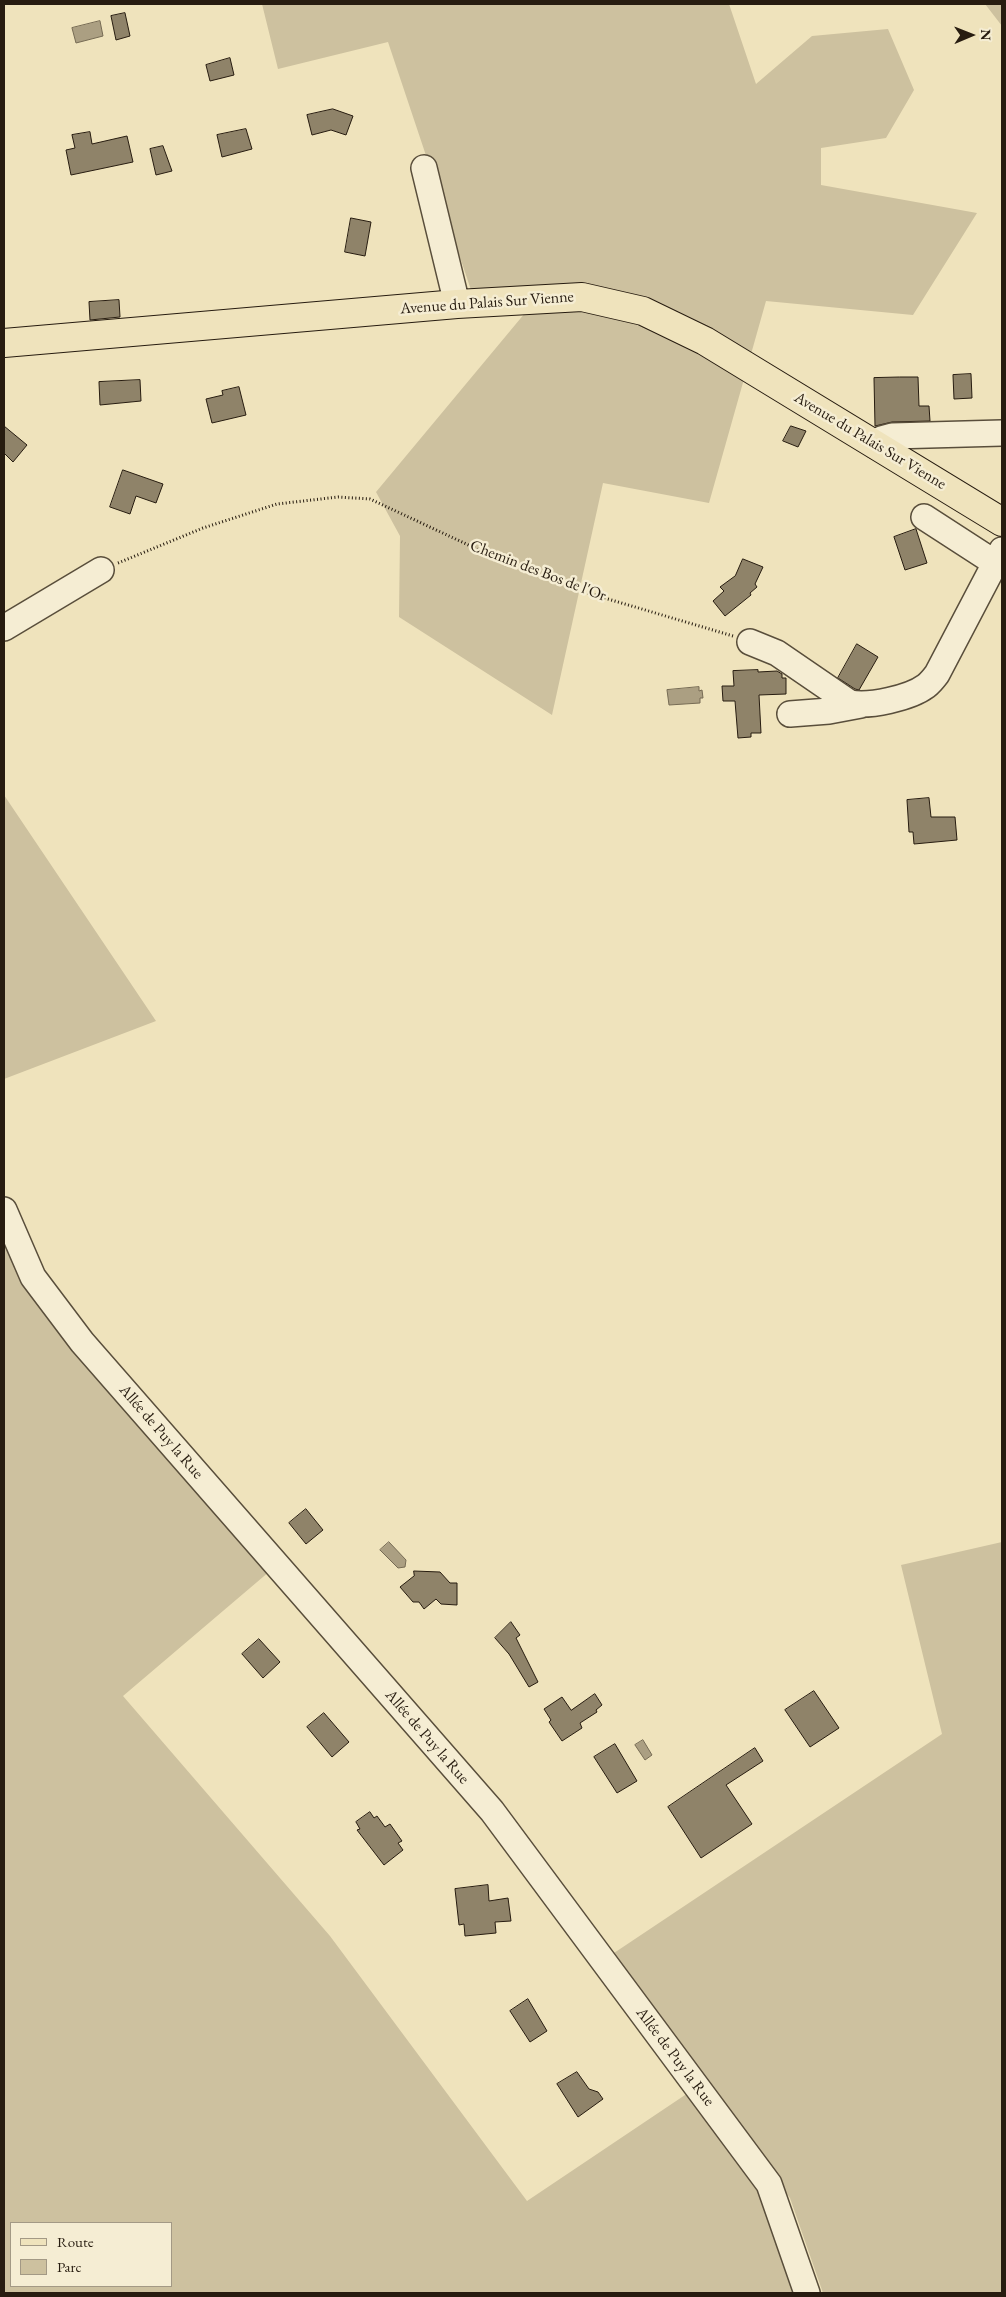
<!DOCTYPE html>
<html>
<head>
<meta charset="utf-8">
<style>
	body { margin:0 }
	#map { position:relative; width:1006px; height:2297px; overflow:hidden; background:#efe3bc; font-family:"EB Garamond",serif }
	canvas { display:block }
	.frame { position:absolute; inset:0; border:5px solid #271c10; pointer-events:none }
	.legend { position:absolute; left:10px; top:2222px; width:162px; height:65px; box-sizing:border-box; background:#f5edd3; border:1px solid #a39985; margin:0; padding:6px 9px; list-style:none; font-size:15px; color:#271c10 }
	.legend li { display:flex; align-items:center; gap:10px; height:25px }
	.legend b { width:25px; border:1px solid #a39985 }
	.north { position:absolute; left:946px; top:10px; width:50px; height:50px; -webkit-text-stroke:4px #f5edd3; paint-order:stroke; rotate:89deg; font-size:14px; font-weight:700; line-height:20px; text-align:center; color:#271c10 }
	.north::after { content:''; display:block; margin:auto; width:18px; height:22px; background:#271c10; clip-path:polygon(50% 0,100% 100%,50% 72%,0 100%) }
</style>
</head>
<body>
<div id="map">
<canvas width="1006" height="2297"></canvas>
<div class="frame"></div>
<ul class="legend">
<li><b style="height:6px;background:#efe3bc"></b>Route</li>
<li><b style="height:14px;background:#cdc19f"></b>Parc</li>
</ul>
<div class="north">N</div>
</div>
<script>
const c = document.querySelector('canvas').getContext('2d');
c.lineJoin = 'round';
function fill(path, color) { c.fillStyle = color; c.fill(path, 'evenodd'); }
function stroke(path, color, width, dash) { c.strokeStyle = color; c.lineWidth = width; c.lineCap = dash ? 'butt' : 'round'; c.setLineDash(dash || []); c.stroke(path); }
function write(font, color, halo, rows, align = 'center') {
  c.font = font + ' "EB Garamond",serif'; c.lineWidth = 5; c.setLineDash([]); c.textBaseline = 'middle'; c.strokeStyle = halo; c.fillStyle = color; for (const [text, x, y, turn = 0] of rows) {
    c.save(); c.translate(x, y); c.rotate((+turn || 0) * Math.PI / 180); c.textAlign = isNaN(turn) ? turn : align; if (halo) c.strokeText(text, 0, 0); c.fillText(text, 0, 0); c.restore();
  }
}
fill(new Path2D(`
	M262,4H729L756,84L812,36L888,29L914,90L886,138L821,148V185L977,213L913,315L766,301L709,503L603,483L552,715L399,617L400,536L376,492L530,307L472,293L388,42L278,69Z
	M985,4H1002V26Z
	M4,795L156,1021L4,1079Z
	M4,1231L270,1571L123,1696L330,1936L527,2201L688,2093L764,2198L798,2293H4ZM11,2223H171V2286H11Z
	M1002,1542V2293H823L790,2198L611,1955L942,1734L901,1565Z`), '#cdc19f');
const water = new Path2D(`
	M100,21L103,36L76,43L72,28Z
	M699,687V691L702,690L703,698H700V703L669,705L667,690Z
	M389,1542L406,1560L405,1567L398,1568L380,1550Z
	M643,1740L652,1755L645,1760L635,1745Z`);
fill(water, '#ab9f82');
stroke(water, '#766b54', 1);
const building = new Path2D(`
	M125,13L130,36L116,40L111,16Z
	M230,58L234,75L210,81L206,65Z
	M333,109L353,116L346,135L331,130L312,135L307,115Z
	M246,129L252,149L222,157L217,135Z
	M90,132L92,144L127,136L133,162L71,175L66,150L75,148L72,135Z
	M163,146L172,171L156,175L150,149Z
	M351,218L371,222L365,256L345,252Z
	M119,300L120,317L90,320L89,302Z
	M971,374L972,398L954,399L953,375Z
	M900,377H918L919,406H929L930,421L892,422L875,426L874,378Z
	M140,380L141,401L100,405L99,382Z
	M239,387L246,415L212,423L206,399L223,395L222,391Z
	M4,426L27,445L13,462L4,453Z
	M791,426L806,431L798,447L783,441Z
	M123,470L163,484L156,503L136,496L130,514L110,507Z
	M916,529L927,563L905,570L894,537Z
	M743,559L763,567L755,584L757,587L750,593L751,595L725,616L713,601L724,591L720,587L735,576Z
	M857,644L878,657L859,690L855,689L838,678Z
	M758,670V672L777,671L782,674V678H786V694L759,695L761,733H751V737L738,738L735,701H723L722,686H734L733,671Z
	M929,798L931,817H955L957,840L914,844L913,832H909L907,800Z
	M306,1509L323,1530L306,1544L289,1523Z
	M414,1571L440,1572L450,1583H457V1605L441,1604L436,1599L424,1609L419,1602H413L400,1587L414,1576Z
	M511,1622L520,1635L516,1638L538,1682L529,1687L509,1654L495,1638Z
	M259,1639L280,1662L263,1678L242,1654Z
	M814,1691L839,1728L810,1747L785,1710Z
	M595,1694L602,1705L596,1710L597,1712L580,1723L582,1728L562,1741L549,1722L551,1720L544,1709L562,1697L571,1710Z
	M324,1713L349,1742L332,1757L307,1727Z
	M615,1744L637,1781L617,1793L594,1757Z
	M755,1748L763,1761L726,1785L752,1824L701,1858L668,1807Z
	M370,1812L374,1818L377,1816L385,1827L390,1824L402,1841L398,1843L403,1850L384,1865L357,1830L360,1829L356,1822Z
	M488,1885L489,1901L508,1898L511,1921L495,1922L496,1933L465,1936L464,1924L459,1925L455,1889Z
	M528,1999L547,2031L530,2042L510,2011Z
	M577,2072L589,2089L598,2092L603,2099L578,2117L557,2084Z`);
fill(building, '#8f8369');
stroke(building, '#271c10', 1);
const minor = new Path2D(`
	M424,168L457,304
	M876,446L881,439L892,436L1002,433
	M924,517L995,563
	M4,628L101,570
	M750,642L777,653L850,703C869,707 910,698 926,686C930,683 934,678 937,674L1002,550
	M790,714L829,711L861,705
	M4,1210L33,1277L82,1342L492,1811L769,2184L807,2293`);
const major = new Path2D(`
	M4,343L457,304L582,297L643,311L705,341L1002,522`);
stroke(minor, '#594e3b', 28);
stroke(major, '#271c10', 30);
stroke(new Path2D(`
	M118,563L203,528L277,504L338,497L370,499L494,557L581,591L733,636`), '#271c10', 3, [1, 2.5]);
stroke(minor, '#f5edd3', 25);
stroke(major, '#efe3bc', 28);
write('16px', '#271c10', '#f5edd3', [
	["Avenue du Palais Sur Vienne",487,303,-4],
	["Avenue du Palais Sur Vienne",870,441,31],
	["Chemin des Bos de l'Or",538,571,21],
	["Allée de Puy la Rue",161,1432,49],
	["Allée de Puy la Rue",427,1737,49],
	["Allée de Puy la Rue",675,2057,53]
]);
</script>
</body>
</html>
